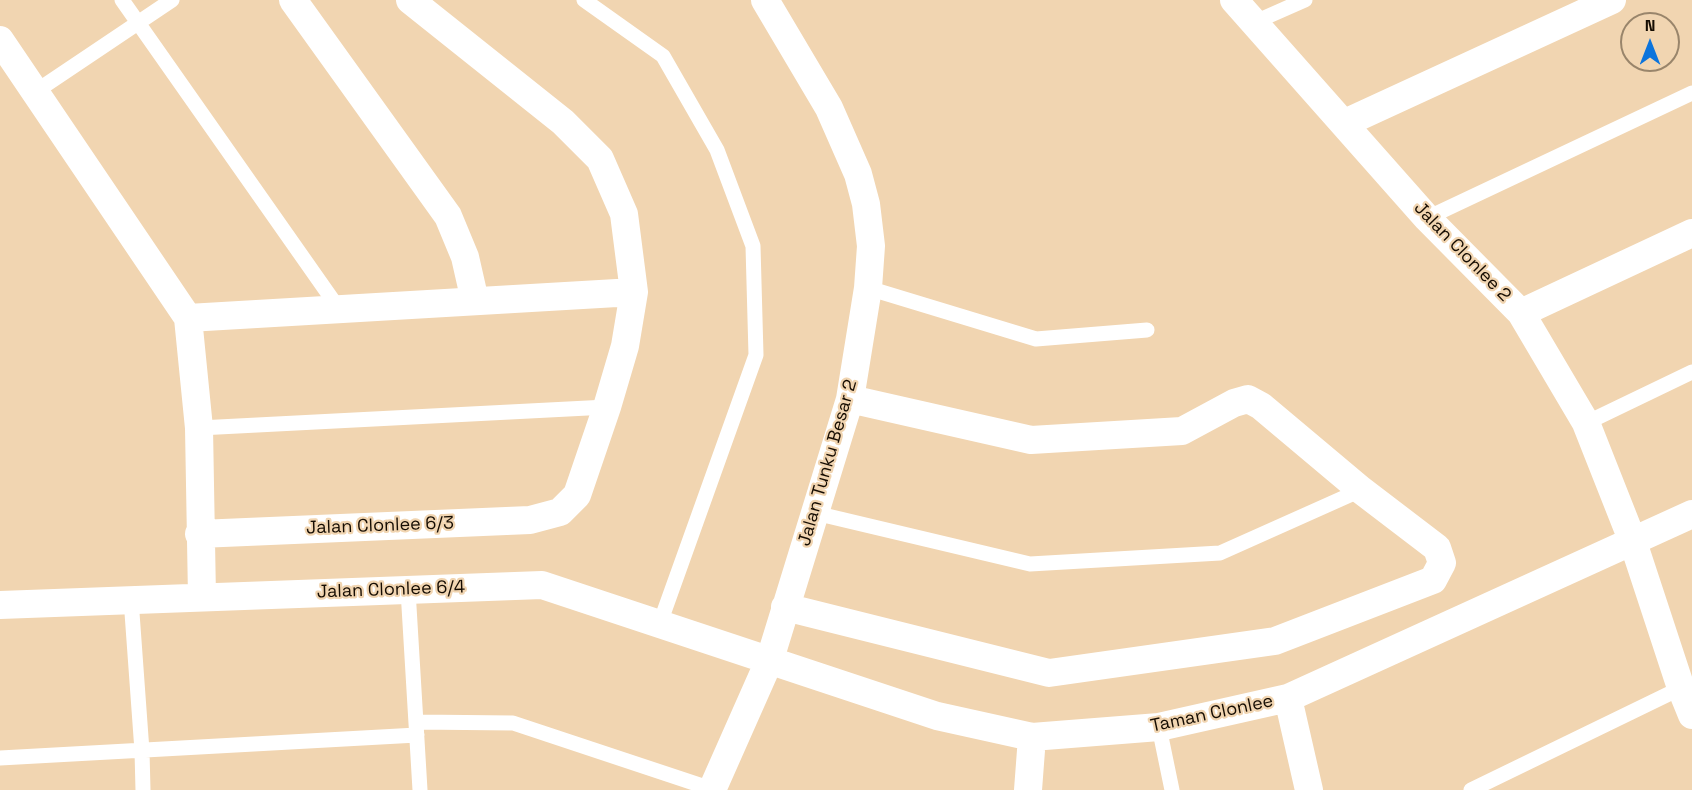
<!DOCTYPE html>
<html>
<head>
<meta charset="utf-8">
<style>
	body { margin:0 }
	#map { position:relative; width:1692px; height:790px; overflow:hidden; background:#f1d5b1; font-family:"Space Grotesk",sans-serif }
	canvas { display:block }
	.north { position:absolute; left:1620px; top:12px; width:60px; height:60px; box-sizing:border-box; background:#f1d5b1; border:2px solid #99856b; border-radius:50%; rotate:0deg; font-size:16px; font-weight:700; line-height:24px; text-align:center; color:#150c02 }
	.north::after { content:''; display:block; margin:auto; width:21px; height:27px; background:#0c74dc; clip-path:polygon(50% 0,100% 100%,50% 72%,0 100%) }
</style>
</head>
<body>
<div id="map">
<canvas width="1692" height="790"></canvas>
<div class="north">N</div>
</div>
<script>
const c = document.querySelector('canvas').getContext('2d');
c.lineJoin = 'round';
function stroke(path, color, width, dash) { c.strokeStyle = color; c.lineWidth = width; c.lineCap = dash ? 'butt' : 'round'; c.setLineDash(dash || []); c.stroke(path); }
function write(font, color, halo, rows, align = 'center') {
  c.font = font + ' "Space Grotesk",sans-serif'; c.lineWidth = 4.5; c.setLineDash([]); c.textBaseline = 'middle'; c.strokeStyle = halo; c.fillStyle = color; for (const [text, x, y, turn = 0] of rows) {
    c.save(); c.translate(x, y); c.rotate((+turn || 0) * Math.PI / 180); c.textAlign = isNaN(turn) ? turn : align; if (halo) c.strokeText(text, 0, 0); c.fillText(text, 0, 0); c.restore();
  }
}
stroke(new Path2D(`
	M122,0L339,309
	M584,0L663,56L717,150L753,246L756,355L660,623
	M1255,22L1305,0
	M35,92L172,0
	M1427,218L1692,93
	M868,288L1036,339L1147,330
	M1586,423L1692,372
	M199,428L607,407
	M815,513L1030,564L1220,553L1361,490
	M408,590L420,790
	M131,599L142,751L143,790
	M417,722L513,723L715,790
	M1159,727L1172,790
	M0,758L417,735
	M1471,790L1681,688`), '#fff', 15);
stroke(new Path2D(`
	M293,0L448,216L465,257L475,301
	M410,0L563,122L600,159L624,214L634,292
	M1234,0L1427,218L1521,313L1586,423L1633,542L1681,688L1692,715
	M0,40L188,318L199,428L202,597
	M1345,123L1612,0
	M1521,313L1692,233
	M188,318L634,292L625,346L607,407L577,495L560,512L530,520L199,534
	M0,605L542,585L937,716L1032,737L1159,727L1288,698L1692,514
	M785,607L1049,673L1275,641L1433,580L1442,563L1437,548L1361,490L1261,406L1248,399L1234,403L1182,431L1031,440L850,399
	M1288,698L1309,790
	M712,790L770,659L850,399L868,288L871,246L866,204L858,174L829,108L765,0
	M1028,790L1032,737`), '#fff', 28);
write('18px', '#150c02', '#f1d5b1', [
	["Jalan Clonlee 2",1462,252,46],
	["Jalan Tunku Besar 2",828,463,-74],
	["Jalan Clonlee 6/3",380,526,-2],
	["Jalan Clonlee 6/4",391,590,-2],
	["Taman Clonlee",1212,714,-12]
]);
</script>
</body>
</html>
